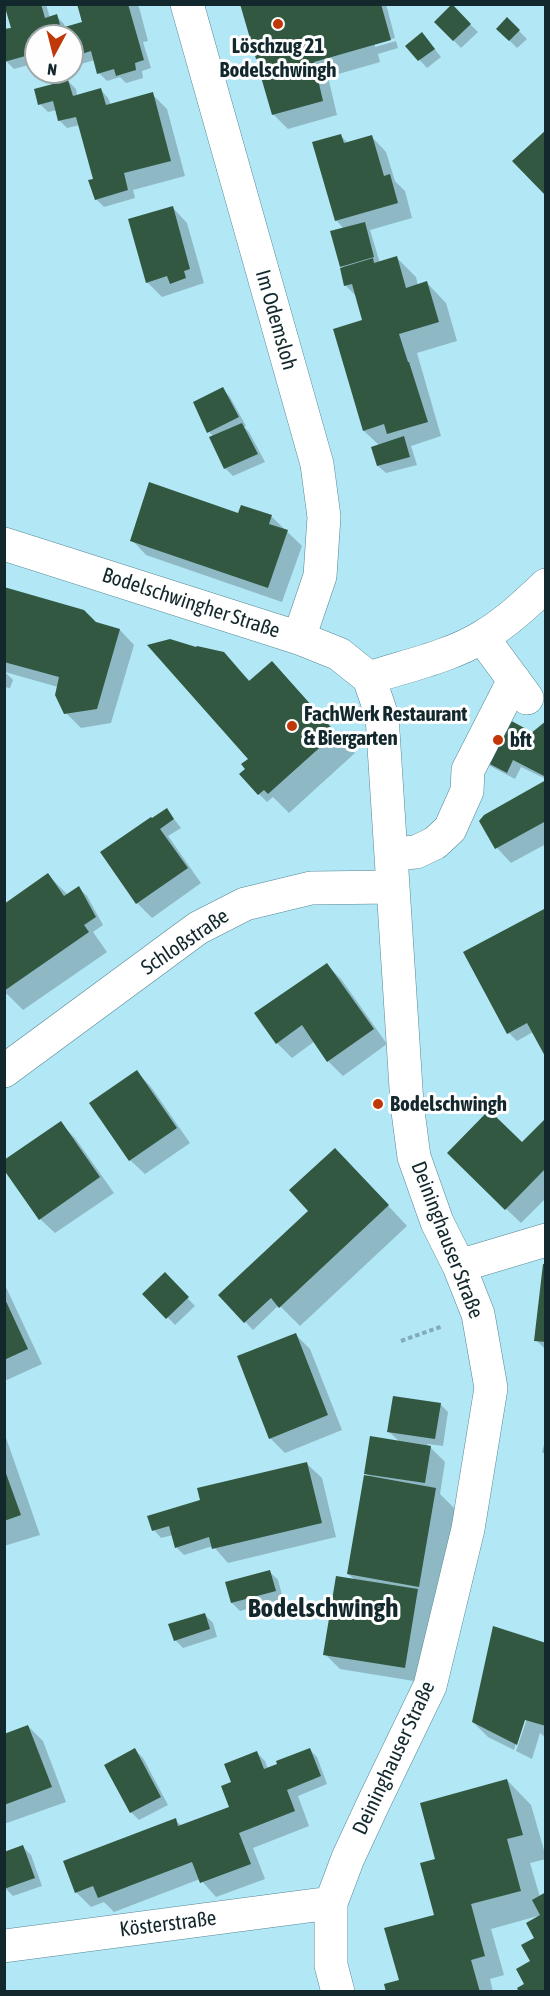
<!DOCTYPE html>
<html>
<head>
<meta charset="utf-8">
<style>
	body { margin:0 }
	#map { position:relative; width:550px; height:1996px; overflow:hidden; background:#b2e7f6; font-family:"Asap Condensed",sans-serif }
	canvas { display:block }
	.frame { position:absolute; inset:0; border:6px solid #13282d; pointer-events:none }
	.north { position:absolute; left:24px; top:24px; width:60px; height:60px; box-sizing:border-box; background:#fefefe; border:2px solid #a0a8aa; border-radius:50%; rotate:187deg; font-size:16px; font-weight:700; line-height:24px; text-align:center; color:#13282d }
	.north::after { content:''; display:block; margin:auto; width:21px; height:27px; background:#c03807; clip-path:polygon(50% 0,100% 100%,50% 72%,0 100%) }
</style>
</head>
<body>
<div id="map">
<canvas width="550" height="1996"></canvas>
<div class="frame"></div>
<div class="north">N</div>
</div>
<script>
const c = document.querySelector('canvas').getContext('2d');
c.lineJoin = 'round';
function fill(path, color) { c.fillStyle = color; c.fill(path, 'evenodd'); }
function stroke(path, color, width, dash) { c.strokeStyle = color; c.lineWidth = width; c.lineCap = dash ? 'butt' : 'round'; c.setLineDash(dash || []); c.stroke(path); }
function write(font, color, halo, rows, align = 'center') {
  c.font = font + ' "Asap Condensed",sans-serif'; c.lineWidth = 6; c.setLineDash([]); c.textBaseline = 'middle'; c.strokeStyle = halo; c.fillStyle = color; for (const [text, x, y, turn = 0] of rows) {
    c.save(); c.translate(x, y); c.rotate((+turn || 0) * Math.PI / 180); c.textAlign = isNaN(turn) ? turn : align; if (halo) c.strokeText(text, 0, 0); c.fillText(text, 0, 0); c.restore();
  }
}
fill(new Path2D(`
	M6,4H46L50,18L56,16L64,24L65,29L84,23L83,4H136L139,7L148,41L143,42L151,68L142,71L143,78L126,83L120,77L107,81L99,73L95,60L77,65L78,69L72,70V36H36V63L14,69L6,61L12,29Z
	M242,4H386L395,38L375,44V47L396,41L398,48L378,54L380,62L328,77L337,115L288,129L273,114L266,67L258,58Z
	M452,7L478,32L461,48L436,22Z
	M507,19L527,39L517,48L498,29Z
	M429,42L441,57L427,68L407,46Z
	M68,81L76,89L77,96L101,90L108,98L111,105L152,94L167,109L185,176L133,190L135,198L104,207L96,199V184L80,125L67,128L59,120L57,110L48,112L40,104Z
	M341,136L348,143L372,137L386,152L395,181L405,191L412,218L370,230L380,263L397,258L416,277L418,286L427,283L446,303L457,341L417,353L441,436L411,446L417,465L386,473L378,466L379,445L364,431L349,380L364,321L357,297L345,285L344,268L342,266L344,229L336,220Z
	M173,208L187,223L204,283L162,297L147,282Z
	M223,389L230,397L246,426L244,427L249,432L265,462L233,476L225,468L214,437L209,432Z
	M242,507L272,517L302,546L282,602L146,555L132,540L239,515Z
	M4,589L95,624L120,630L134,645L111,723L81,728L66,713L58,687L5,672L13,680L10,688L4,687Z
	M196,649L223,654L251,682L291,683L355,753L289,813L273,797L267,802L259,794L245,771L250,759Z
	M546,723V779L521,767L515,779L473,757L527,731L531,735Z
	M546,782V844L511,863L497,848L481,821Z
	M167,810L181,828L168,836L201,883L152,918L137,903L152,820Z
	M48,875L68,895L79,888L87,896L103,925L93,932L107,952L23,1010L7,994L4,996V905Z
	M546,909L533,1032L517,1041L509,1033Z
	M327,965L341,979L387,1044L343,1076L328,1061L315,1041L292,1058L277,1043Z
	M137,1072L151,1087L190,1143L145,1174L130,1160Z
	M546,1122V1198L521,1223L463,1168L522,1144Z
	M60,1123L75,1138L114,1193L55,1233L40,1219Z
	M354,1169L407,1226L300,1326L279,1305L253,1330L220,1295Z
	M546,1266V1350L536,1340Z
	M165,1275L195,1306L175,1325L145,1294Z
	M4,1283L42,1364L7,1380L4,1378Z
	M295,1334L310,1349L342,1430L285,1453L270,1438Z
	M440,1404L448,1412L443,1446L427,1444L445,1462L440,1494L455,1509L438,1606L432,1605L420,1682L340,1669L325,1654L355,1580L348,1574L371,1478L366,1473L400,1442L389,1432Z
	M4,1432L40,1535L4,1546Z
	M546,1438V1455L542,1452Z
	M307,1464L322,1478L336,1537L228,1563L213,1546L184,1555L176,1547L173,1535L161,1538L154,1530L199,1501Z
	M270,1572L278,1580L283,1599L240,1611L232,1603L227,1583Z
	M205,1615L213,1623L217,1637L183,1648L175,1640Z
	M546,1644V1738L540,1733L532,1759L516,1751L527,1719L524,1717L514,1750L488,1737L473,1722Z
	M28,1726L43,1741L66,1802L4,1824V1735Z
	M309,1749L317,1757L327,1784L298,1796L309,1826L253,1848L265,1879L216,1897L200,1879L114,1912L104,1902L91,1907L76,1892L175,1820L182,1826L231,1808L234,1782L257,1753L265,1761L268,1769Z
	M135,1750L143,1758L168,1805L139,1820L131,1812L106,1765Z
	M507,1780L531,1805L546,1857V1859L530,1863L540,1897L546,1894V1992H521L519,1989L526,1985L518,1969L532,1962L523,1946L536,1938L528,1924L538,1916L491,1929L504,1975L490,1979L493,1992H388L386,1985L400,1981L386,1929L436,1916L422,1864L437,1860L422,1804Z
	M23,1847L31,1855L42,1886L13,1896L5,1888Z`), '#0003');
fill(new Path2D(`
	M4,4H41L45,18L57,14L61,28L82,22L77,4H128L144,60L135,63L136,70L116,76L114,69L97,74L91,51L72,57V36H36V53L4,62V29L11,28Z
	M240,4H381L391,40L314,62L323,101L272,115L261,77L267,76L262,58L256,59Z
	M452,4L471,24L453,41L434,22Z
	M507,17L520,30L509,41L496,29Z
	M422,32L435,49L418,61L405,46Z
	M68,80L73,96L101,88L106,105L153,92L171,161L124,173L128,190L95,200L88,180L93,179L76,117L58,121L53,101L38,105L34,89Z
	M546,130V196L512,161Z
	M341,134L344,143L372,135L384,176L390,174L398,203L335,221L312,142Z
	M173,206L190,269L184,271L186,278L170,284L167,276L146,283L128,219Z
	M365,222L374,257L340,267L330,231Z
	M397,256L406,288L427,281L439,322L399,334L408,362H409L428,422L387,434L384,424L363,431L333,329L362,320L352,284L344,286L340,268L373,258L374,263Z
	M223,387L239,417L207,433L193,402Z
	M242,423L258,454L224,469L209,437Z
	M404,436L410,457L377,466L371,447Z
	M149,482L238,513L241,505L272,515L269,524L288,530L268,588L130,541Z
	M4,587L84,610L96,622L120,629L97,709L64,714L55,695L59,677L4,662Z
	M170,639L196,647L197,646L224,652L249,681L272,661L336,733L268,794L264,790L258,795L239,774L245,769L241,764L248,759L147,645Z
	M486,707L528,730L527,732L530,734L546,721V777L513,760L507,773L463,750Z
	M546,780V821L495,849L479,821L484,815Z
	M167,808L174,819L160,829L188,868L136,904L100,852L151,817L152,818Z
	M48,873L64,896L79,886L96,917L84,925L89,932L4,991V904Z
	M546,908V1058L527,1023L507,1034L463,952Z
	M327,963L374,1029L327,1062L302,1025L276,1044L254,1013Z
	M137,1070L177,1128L129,1161L89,1103Z
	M489,1110L522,1142L546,1118V1168L505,1210L447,1153Z
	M61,1121L100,1177L39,1220L4,1170V1160Z
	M335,1148L389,1205L279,1308L271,1298L244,1323L218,1295L308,1211L289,1190Z
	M543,1264H546V1342L534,1341Z
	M165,1272L189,1297L166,1319L142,1294Z
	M4,1297L28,1349L4,1360Z
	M296,1333L328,1415L269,1439L237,1356Z
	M393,1396L441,1403L435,1439L387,1432Z
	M370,1436L431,1446L425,1483L364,1474Z
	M307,1462L322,1523L212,1549L209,1537L175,1548L169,1526L152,1531L147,1516L200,1500L197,1488Z
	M4,1468L21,1515L4,1521Z
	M364,1475L436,1488L419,1587L347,1574Z
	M270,1570L276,1591L231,1603L225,1582Z
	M336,1576L418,1589L405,1668L323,1655Z
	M205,1613L210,1629L174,1641L168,1624Z
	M493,1626L546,1643V1726L525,1720L517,1745L472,1722Z
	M28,1725L52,1787L4,1805V1734Z
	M135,1748L161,1797L130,1813L104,1765Z
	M310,1748L321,1776L287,1790L295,1811L239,1833L251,1864L200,1883L192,1862L98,1898L93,1886L75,1893L63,1861L176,1818L178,1826L229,1807L221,1786L231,1782L224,1764L257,1751L264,1769L277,1764L276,1761Z
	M507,1779L523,1835L507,1839L521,1891L471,1904L485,1956L471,1960L480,1992H386L384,1984L399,1980L384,1928L434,1915L420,1863L435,1859L420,1803Z
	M23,1845L35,1878L4,1889V1852Z
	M546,1892V1992H519L517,1988L524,1984L516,1969L530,1961L521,1945L534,1938L526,1923L540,1915L532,1900Z`), '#325841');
const minor = new Path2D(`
	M187,4L317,464L324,517L320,576L299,638
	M4,544L299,638L339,654L369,678
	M482,637L527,698
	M369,678C405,666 449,657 482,637C506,623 526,604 546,585
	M391,854L416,852L435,843L450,829L467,791L468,770L514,680
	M4,1071L198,928L245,904L311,888L393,887
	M459,1266L546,1240
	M4,1946L331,1903
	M338,1992L331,1965V1903L348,1858L374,1802L430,1686L468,1529L491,1388L478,1314L459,1266L437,1222L414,1157L407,1104L382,716L369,678`);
stroke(minor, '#548794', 34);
stroke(new Path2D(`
	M401,1341L443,1326`), '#81acb8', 4, [4.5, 3]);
stroke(minor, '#fff', 33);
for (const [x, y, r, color] of [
	[278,24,6,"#c03807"],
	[292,726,6,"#c03807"],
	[498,740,6,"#c03807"],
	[378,1104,6,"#c03807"]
]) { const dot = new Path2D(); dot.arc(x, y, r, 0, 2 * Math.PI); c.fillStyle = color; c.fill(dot); stroke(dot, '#fefefe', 2); }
write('bold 21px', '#13282d', '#fefefe', [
	["Löschzug 21",278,46,"center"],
	["Bodelschwingh",278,70,"center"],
	["FachWerk Restaurant",304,714],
	["& Biergarten",304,738],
	["bft",510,740],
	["Bodelschwingh",390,1104]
], 'left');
write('21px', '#13282d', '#fefefe', [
	["Im Odemsloh",276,320,74],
	["Bodelschwingher Straße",191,603,18],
	["Schloßstraße",185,942,-34],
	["Deininghauser Straße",447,1240,69],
	["Deininghauser Straße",394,1758,-65],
	["Kösterstraße",168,1924,-7]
]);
write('bold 27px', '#13282d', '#fefefe', [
	["Bodelschwingh",323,1608]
]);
</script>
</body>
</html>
